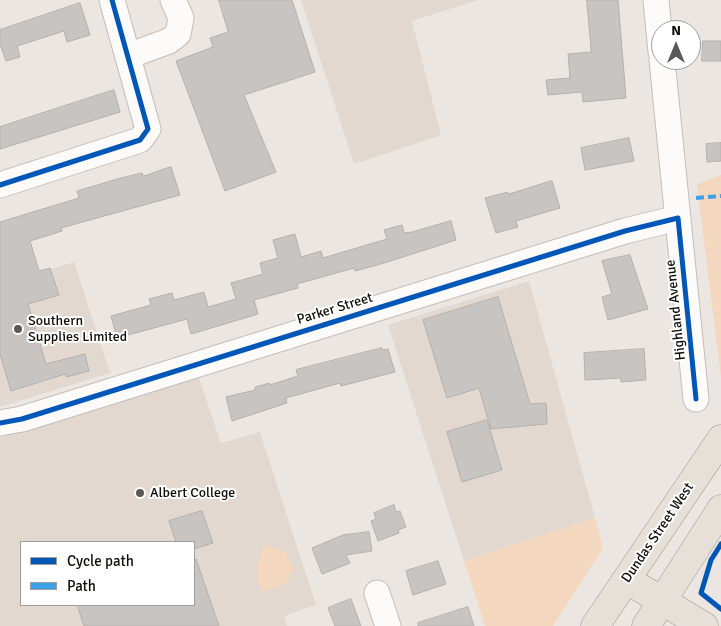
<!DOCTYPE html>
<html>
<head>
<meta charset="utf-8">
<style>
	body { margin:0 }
	#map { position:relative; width:721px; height:626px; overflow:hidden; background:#ebe6e1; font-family:Signika,sans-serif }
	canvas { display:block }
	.legend { position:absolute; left:20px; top:541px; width:175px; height:65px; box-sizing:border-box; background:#fff; border:1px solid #9f9e9d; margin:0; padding:6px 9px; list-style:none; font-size:15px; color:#0f0c09 }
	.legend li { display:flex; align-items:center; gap:10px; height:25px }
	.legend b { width:25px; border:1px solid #9f9e9d }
	.north { position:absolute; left:651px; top:20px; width:50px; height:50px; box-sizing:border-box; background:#fff; border:1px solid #9f9e9d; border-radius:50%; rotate:0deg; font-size:14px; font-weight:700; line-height:20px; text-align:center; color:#0f0c09 }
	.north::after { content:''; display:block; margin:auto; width:18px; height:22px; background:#5c5855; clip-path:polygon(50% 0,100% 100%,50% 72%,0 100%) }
</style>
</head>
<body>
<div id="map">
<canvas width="721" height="626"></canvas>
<ul class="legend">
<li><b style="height:6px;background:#0057b8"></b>Cycle path</li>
<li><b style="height:6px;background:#3da1e9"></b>Path</li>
</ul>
<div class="north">N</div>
</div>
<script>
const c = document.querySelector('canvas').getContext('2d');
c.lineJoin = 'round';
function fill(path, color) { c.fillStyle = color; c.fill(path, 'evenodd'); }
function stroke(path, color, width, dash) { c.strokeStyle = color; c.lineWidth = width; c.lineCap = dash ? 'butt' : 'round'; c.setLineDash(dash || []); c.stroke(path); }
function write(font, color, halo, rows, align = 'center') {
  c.font = font + ' Signika,sans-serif'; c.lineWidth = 4; c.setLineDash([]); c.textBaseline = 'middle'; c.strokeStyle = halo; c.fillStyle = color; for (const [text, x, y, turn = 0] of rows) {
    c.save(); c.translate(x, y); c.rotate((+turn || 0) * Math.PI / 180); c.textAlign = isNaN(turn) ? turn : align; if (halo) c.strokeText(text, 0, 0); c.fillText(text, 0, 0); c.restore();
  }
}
fill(new Path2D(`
	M301,0H478L412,21L441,135L354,164Z
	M74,262L110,373L0,407V285Z
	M529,281L595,518L464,561L388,325Z
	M198,375L221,443L260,432L316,605L284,616L287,626H0V437ZM21,542H194V605H21Z`), '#e3d8cf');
fill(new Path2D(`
	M721,175V377L697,184Z
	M595,518L603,548L553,626H485L464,561Z
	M264,545L284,551L295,569C284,586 280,588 260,591L257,568Z`), '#f3d7bf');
const building = new Path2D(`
	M219,0H292L315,72L244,95L276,172L225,191L176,61L213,47L210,38L228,32Z
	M587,0H618L626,98L583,102L582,92L548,95L546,80L570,78L568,54L591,52Z
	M80,3L90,35L67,42L64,31L17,46L20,57L6,61L0,44V30Z
	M703,41H721V61H702Z
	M114,90L120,112L0,149V127Z
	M629,138L634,161L585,170L581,148Z
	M721,143V161L707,162L706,144Z
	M171,167L180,195L61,228L62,231L30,241L39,271L50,268L59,295L28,304L46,364L85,354L89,371L66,377L65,374L11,391L0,354V222L76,199L79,197L77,191L121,178L142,173L143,176Z
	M552,181L560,208L516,221L518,227L496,233L485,198L508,192V194Z
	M451,221L456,240L381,264L355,271L354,268L297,284L298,288L254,300L258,314L191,334L187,319L117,338L111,316L151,305L149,299L172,293L174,300L204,292L208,307L236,299L231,283L263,274L260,263L278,258L273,240L295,234L301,257L321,251L323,258L387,239L384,230L402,225L404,233L412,232Z
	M630,255L648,309L608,320L602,297L612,294L602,261Z
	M498,297L530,404L546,403L547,424L491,429L479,388L447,398L423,320Z
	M382,348V350L388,349L395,372L341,386L340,383L286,398L287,403L232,421L226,397L255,390V387L270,383V385L298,376L296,370Z
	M644,349L646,380L621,382V378L585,380L584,353Z
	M487,420L502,470L462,482L447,432Z
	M394,505L396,512L400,511L406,527L398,530L399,533L378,541L371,521L376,519L374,513Z
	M202,511L213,543L194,549V542H176L169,521Z
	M369,532L372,551L346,555L350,563L322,574L312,548L343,535Z
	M194,559H196L219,626H84L77,605H194Z
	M438,561L446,584L413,595L406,571Z
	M351,599L361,626H335L328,608Z
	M468,607L474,626H418V623Z`);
fill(building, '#c8c4c1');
stroke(building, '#b4b0ac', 1);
const minor = new Path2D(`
	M656,0L661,52
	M128,56L169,41L178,34L181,18L173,0
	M662,60L696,399
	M0,185L140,140L148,129L112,0
	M0,423L22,419L625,231L678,218
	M377,593L388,626`);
const major = new Path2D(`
	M627,580L704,626
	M595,626L721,439
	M646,626L721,509`);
stroke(minor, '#c2bebb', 27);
stroke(major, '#a29588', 29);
stroke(minor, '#fcfbfa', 25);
stroke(major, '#e7e0d9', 28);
stroke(new Path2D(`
	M696,198L721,196`), '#3da1e9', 4, [8, 4]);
stroke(new Path2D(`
	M0,185L140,140L148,129L112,0
	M0,423L22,419L625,231L678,218L696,399
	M721,544L711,560L701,593L721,609`), '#0057b8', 5);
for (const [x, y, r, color] of [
	[18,329,5,"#5c5855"],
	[140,493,5,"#5c5855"]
]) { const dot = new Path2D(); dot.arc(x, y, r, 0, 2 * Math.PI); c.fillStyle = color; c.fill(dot); stroke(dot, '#fff', 2); }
write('14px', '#0f0c09', '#fff', [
	["Parker Street",335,309,-17],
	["Highland Avenue",676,310,-96],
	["Dundas Street West",658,533,-56]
]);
write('14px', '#0f0c09', '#fff', [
	["Southern",28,321],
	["Supplies Limited",28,337],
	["Albert College",150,493]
], 'left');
</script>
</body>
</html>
